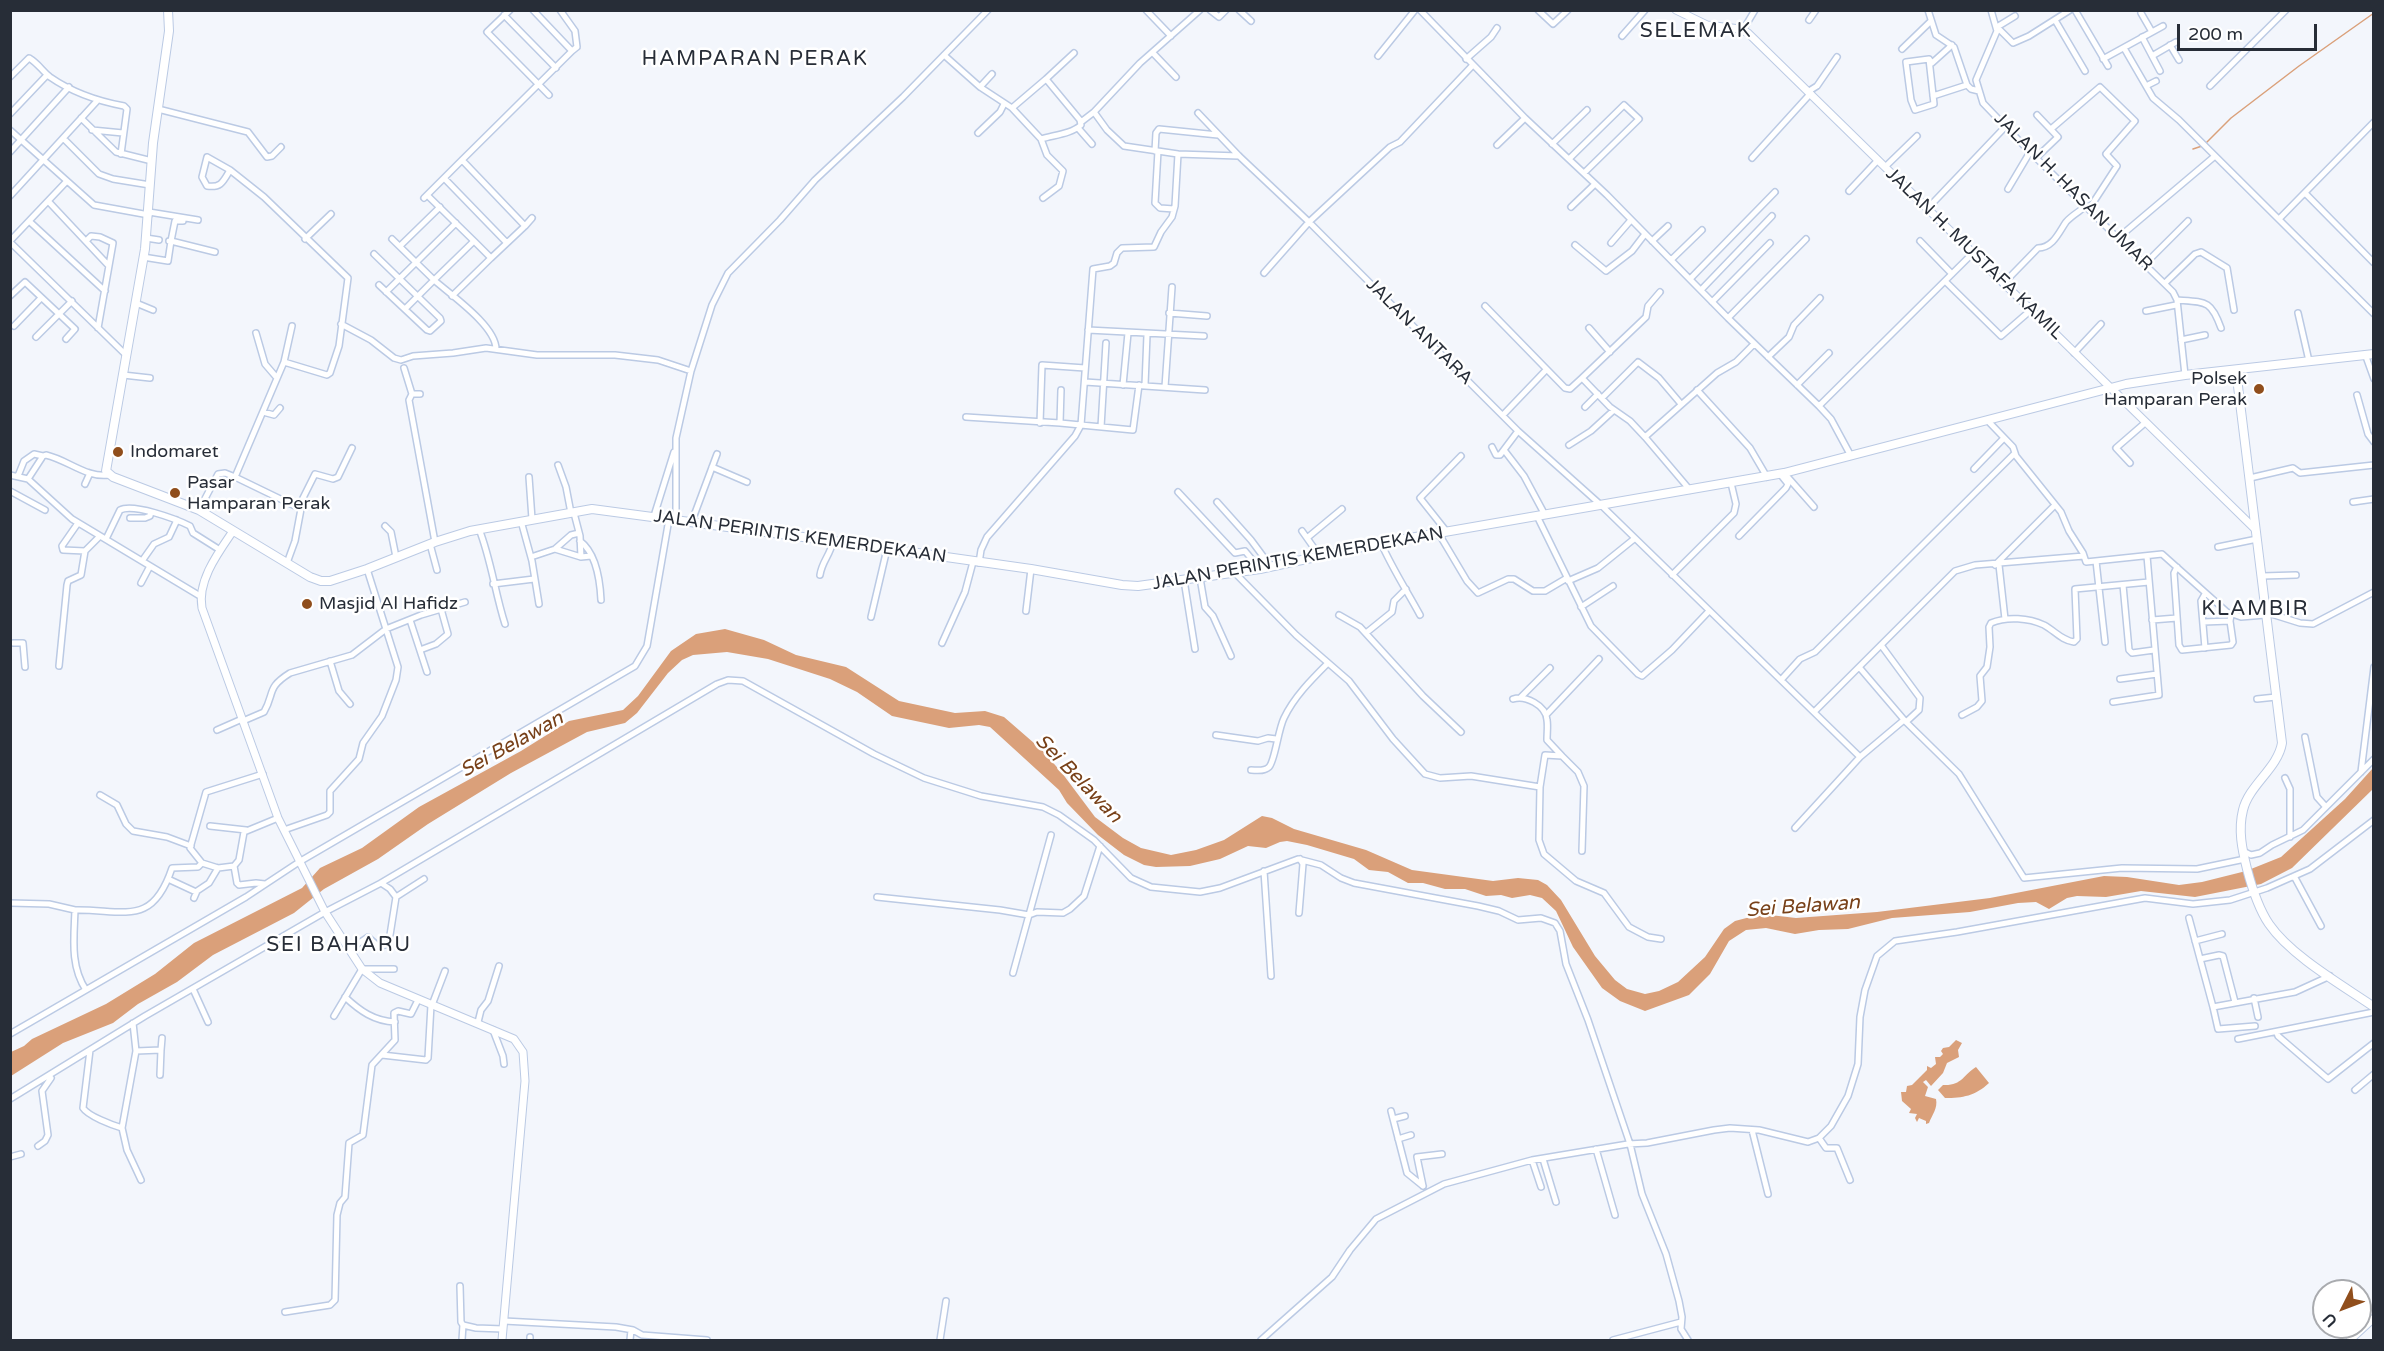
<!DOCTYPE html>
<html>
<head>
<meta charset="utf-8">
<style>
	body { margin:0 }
	#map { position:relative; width:2384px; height:1351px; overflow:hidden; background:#f3f6fc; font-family:"Varela Round",sans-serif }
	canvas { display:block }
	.frame { position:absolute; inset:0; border:12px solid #272d37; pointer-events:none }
	.north { position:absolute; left:2312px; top:1279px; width:60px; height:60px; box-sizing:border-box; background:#fff; border:2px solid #a9abaf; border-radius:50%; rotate:228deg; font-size:16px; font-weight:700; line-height:24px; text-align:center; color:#272d37 }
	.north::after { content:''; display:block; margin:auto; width:21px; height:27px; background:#904e1c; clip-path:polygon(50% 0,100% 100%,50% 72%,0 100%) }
	.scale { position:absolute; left:2177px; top:24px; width:140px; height:27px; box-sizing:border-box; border:3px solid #272d37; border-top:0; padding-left:8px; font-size:18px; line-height:21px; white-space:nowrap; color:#272d37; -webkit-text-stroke:4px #fff; paint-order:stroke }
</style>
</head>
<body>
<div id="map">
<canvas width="2384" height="1351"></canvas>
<div class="frame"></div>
<div class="north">U</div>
<div class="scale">200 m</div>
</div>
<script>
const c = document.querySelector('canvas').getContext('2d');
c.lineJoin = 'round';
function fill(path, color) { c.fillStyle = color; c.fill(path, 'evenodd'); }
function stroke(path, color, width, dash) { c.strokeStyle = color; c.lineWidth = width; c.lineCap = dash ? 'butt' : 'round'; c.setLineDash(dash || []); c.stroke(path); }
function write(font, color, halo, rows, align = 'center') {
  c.font = font + ' "Varela Round",sans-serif'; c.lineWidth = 5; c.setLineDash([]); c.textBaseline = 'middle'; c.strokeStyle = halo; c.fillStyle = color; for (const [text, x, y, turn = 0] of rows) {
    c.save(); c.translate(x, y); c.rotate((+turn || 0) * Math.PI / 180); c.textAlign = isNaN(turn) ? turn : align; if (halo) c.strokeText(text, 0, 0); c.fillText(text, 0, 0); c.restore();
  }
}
fill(new Path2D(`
	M725,629L764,640L796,655L846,667L899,701L955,713L985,711L1004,717L1042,750L1062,773L1095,817L1123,838L1141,848L1171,855L1196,850L1224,840L1262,816L1272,818L1294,829L1366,850L1412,870L1493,881L1518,878L1538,880L1547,885L1561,900L1595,956L1615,980L1627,989L1645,994L1659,991L1678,982L1705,957L1724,929L1735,921L1754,916L1770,915L1796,918L1877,912L1990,898L2104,876L2127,877L2179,885L2202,882L2246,871L2281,857L2345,799L2373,768V789L2292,868L2261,884L2195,897L2141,891L2106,897L2077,896L2067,898L2049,909L2036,902L2018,903L1970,912L1892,918L1848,929L1819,930L1795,934L1766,928L1746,930L1729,941L1710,974L1689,995L1645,1011L1620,1001L1602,988L1573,947L1556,911L1542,898L1530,895L1512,898L1501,895L1486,896L1465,889H1445L1423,883H1408L1388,872L1369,870L1354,859L1307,845L1287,841L1280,842L1266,848L1248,846L1220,859L1190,866L1156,867L1144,865L1124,855L1098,835L1067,803L1059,790L990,727L979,725L949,728L892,716L857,692L830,679L768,659L727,652L693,655L682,660L668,673L637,713L625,723L587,732L511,773L428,824L378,859L324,889L294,913L213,955L177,982L138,1004L113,1023L63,1043L11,1076V1052L24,1046L32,1039L106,1004L155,974L194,943L302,888L320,868L362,848L419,807L521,751L569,721L623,710L638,696L671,651L696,634Z
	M1956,1040L1962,1043L1958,1050L1959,1057L1947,1063L1943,1073L1931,1086L1926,1080L1923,1082L1928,1087L1925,1096L1936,1099C1938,1108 1932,1115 1929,1123L1926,1124V1121L1919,1118L1917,1122L1915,1118L1917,1114L1909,1113L1911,1109L1902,1101L1901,1092H1906L1907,1086L1912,1085L1927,1070V1066L1931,1068L1936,1064L1935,1057H1940L1943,1054L1941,1051L1943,1048L1949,1047Z
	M1976,1067L1989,1083C1975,1096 1963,1098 1945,1098L1938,1090L1943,1085C1962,1086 1963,1075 1976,1067Z`), '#daa07a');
stroke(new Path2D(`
	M2206,143L2231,118L2299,66L2374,13
	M2193,149L2202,146`), '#daa07a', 1.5);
const street = new Path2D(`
	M510,10L487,32L549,95
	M560,10L575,31L577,47L572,51
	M1146,10L1171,36
	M1210,10L1219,17L1226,10
	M1239,10L1251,21
	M1420,10L1525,118L1607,195L1728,318L1819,406L1831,419L1851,456
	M1538,10L1553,24L1568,10
	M1928,10L1936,35L1954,47L1967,85L1971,89L1979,91
	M1991,10L1997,31L1976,80L1983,103L2030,152L2173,292L2177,300L2185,375
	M2075,10L2108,66
	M2141,13L2152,32
	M504,15L556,68
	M1809,20L1816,10
	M2055,20L2085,71
	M1997,27L2015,16
	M1998,28L2013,43L2029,36L2070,10
	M1743,30L1755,10
	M1622,36L1645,10
	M2142,37L2160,71
	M2170,45L2179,60
	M2124,48L2153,98L2179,120L2374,314
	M1902,49L1931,21
	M1153,53L1176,77
	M944,55L980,87L1012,108L1041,139L1047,155L1063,171L1059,186L1043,198
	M1378,56L1415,10
	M2152,56L2176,42
	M1466,59L1491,37L1497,28
	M1929,59L1934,104L1915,110L1911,100L1906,62L1929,59L1932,63L1952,45
	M2103,59L2163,26
	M10,77L29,58C39,64 42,71 50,77C73,93 97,101 124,106L127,109L121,154
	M2146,86L2156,81
	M2210,86L2286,10
	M980,87L992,74
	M1809,91L1817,86L1837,57
	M1933,96L1967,85
	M1012,108L1046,79
	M158,109L248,132L267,157L272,156L281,147
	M1198,113L1239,156L1309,222L1518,431L1602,506L1860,757
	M10,114L47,75
	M81,118L116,152L152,161
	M1081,122L1094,112
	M1078,128L1092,144
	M2051,129L2100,87L2135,121L2106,154L2117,166L2089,209
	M10,130L94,205L149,215
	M92,130L123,133
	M978,133L1000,112L1004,104
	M63,138L99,174L113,179L150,185
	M1041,139C1054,135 1071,134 1081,125L1080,120L1046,79L1074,53
	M1552,144L1587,110
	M1497,145L1525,118
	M1155,151L1156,133L1159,129L1218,135
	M1158,151L1155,203L1160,208L1174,209
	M10,152L69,87
	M1178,154L1239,156
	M2037,157L2058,137L2037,115
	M1752,158L1811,93
	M1569,159L1624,105L1639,119L1584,173
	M462,160L572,51L533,10
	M1885,167L1917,136
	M230,170C223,182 221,188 207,186L202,177L207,157L230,170L264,197L348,278L339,346L330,373L327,375L284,362
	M2008,189L2030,152
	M1849,191L1878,160
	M2305,193L2374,263
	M427,195L474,241
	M10,196L97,101
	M424,198L444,178
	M48,201L108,265
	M1571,207L1595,184
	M1928,208L2006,126
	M149,212L198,220
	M2279,219L2374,122
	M29,221L105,291
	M525,226L532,218
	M146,238L159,240
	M2118,238L2215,156
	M305,239L331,214
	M392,239L434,280L405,309
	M10,241L66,182
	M86,241L91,236L100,237L113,243L98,328
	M169,241H171L175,221H183
	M1652,241L1668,226
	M1920,241L1952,274
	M10,242L126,355
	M1611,243L1631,220
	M1575,245L1606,271L1632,251L1645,234
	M400,246L440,207
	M374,254L440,318L441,321L430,331L427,330L379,285
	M143,257L168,261L171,241L215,252
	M1671,260L1702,230
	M2145,264L2188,221
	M1264,273L1309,222L1390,147L1400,142L1472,66
	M1690,279L1775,192
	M1945,281L2001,336L2031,310
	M2165,283L2195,254L2201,252L2227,268L2234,310
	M2003,284L2038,248C2053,248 2059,232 2066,222C2071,216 2080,211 2086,206
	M1701,290L1772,216
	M386,292L456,223
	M10,296L25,282L75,329L66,339
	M452,296L491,258
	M2177,300C2206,302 2211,300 2221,328
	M1712,302L1770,243
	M136,303L153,310
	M1485,306L1565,388L1570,389L1582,378L1610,407L1630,421L1645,437L1690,490
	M2146,311L2176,305
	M1169,313L1207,316
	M2298,313L2309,361
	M1728,318L1806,239
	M341,324L371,340L394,358L401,360L413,356L453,353L486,348L537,355H615L658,360L691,371
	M14,326L41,298
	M1589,328L1610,352
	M1088,330L1204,336
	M256,333L265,364L277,378
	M36,337L72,301
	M2181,340L2205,335
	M496,349C496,326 451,295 434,280L474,241L491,258L525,226L462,160L444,178L506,242
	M2074,353L2101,324
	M2365,354L2374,379
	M1768,357L1789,337L1794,325L1820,298
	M404,368L412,394
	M123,375L150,378
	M1582,378L1646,317L1648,306L1660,292
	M1085,382L1205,390
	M1123,385L1128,333
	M1145,385L1147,335
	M1797,385L1829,353
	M1165,387L1172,287
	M1697,390L1750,448L1767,477
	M420,394H412L409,400L435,542
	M2357,395L2368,434L2374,442
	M1602,398L1638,362L1659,378L1681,404
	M1819,406L1973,253
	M1585,407L1598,394
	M263,412L274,415L280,408
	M1503,415L1546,370
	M966,417L1060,423L1133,430L1139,385
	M1987,420L2013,447L2016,456L2061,512L2069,531L2083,553L2086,562L2162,554L2227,612L2241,617L2265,615
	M1040,423L1042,365L1085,368
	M1060,423L1061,390
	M1101,427L1106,343
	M1645,437L1717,373L1736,362L1754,344
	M1569,445L1591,431L1614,410
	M1492,447L1496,455H1500L1518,431
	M1504,450L1524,476L1545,515
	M2130,463L2116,448L2146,422
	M558,465L566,487L571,513
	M712,467L747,482
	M1974,469L2004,438
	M1784,473L1814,507
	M10,475L28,479L72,519L200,596
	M18,476L24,461L34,454L43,456
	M529,477L532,519
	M2250,478L2293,468L2300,473L2374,465
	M28,479L43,456L46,455C68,460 86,478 109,475
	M85,484L90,473
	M10,491L45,510
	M1178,492L1235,553L1245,551L1260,569
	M1217,502L1251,540L1271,567
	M2353,502L2374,499
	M299,506L315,474L333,479L338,477L352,448
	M199,510L218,474L225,473L235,477
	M574,513L580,536L581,557L591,556
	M654,516L674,452
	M1537,516L1591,626L1638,674L1642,676L1672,650L1709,611
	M130,518H145L150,516L151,512
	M676,519V438L691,371L712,305L728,273L780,220L815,180L903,97L988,10
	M521,521L532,561L539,604
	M692,521L717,454
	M78,523L62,546L63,550L85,551L100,536
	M385,526L391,532L396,557
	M479,529C491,559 495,593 505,624
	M1302,531L1319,555
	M1447,532L1420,498L1461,456
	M1439,534L1467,581L1478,593L1508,579H1514L1533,591H1545L1567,578
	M1739,536L1786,488L1788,484L1780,474
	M1307,538L1342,509
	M106,539L120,510C133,503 176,519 190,526L193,533L220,550
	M580,541C596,553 600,580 601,600
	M1381,543C1392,568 1407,591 1420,615
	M430,544L437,570
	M2218,547L2257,539
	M555,549L581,557
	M531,557L555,549L571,535L579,533
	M142,561L154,544L169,537L177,520
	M2096,561L2105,642
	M287,563L295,541L301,509L235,477L284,362L292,326
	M979,563L981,550L987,537L1075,436L1081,425L1093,269L1110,266L1114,263L1117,253L1122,248L1154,247L1161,232L1172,217L1175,206L1178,154L1124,146L1107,130L1094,112L1140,63L1200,10
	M1995,565L2055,505
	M1999,565L2005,619
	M2177,567L2174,573L2179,645L2182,650L2231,645L2233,642L2230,621L2231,615
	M1234,572L1296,635L1349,681L1393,739L1425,774L1440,778L1471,776L1540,787L1539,840L1544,854L1576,881L1604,893L1629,927L1648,937L1661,939
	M820,575C822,561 830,556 833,541
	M1672,575L1734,513L1736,504L1731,483
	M2262,576L2296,575
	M1200,578L1205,607L1213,616L1231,656
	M1184,580L1195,649
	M1568,581L1598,568L1634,539
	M141,583L150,566
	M493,584L534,579
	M2123,585L2129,650L2132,653L2154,650
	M1581,607L1613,586
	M1026,611L1031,569
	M2265,612L2300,623L2313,624L2374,592
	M1339,615L1360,627L1423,696L1461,732
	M871,617L887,549
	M410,620L427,672
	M2152,620L2177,618
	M2203,622L2230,621
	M1366,633L1392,612L1394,601L1406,589
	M13,643H23L25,667
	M942,643L965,592L973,562
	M1881,645L1920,698L1919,710L1906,722
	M2205,648L2201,601L2205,594
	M420,650L436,644L448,634L441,609
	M330,661L339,691L350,704
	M59,666L67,585L68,581L81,575L85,551
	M1859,667L1906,722L1959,774L2024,878L2122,868L2197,869L2245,859
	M2120,679L2157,674
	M1781,680L1800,659L1815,652L2015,453
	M1521,697L1550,668
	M1513,699C1525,695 1546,705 1547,720C1548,726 1547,733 1547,740L1562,756
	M2257,699L2276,697
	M2113,702L2159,695L2147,556
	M1815,711L1955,571L1975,565L2084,556
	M1546,715L1599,659
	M1962,715L1977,707L1982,701L1980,676L1987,667L1990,647L1989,627L1991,623C2007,616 2029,618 2044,625C2055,631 2061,640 2074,642L2077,639L2075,589L2149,582
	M243,721L264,712C275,693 266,688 290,673L352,655L386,629L421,615L465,602
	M217,730L242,719
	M1216,735L1258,741L1268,738L1276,739
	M2305,737L2317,797L2326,807
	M1251,770C1256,770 1264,772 1269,767C1275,761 1278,730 1284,718C1294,697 1311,680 1328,663
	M2361,772L2374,667
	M2285,778L2290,789V837
	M1540,787L1545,755L1562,756L1578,772L1584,786L1582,851
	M100,795L117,805L126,824L133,831L167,837L191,846
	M210,826L246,830
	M1795,828L1860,757L1904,720
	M284,830L327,815L330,812V791L359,759L363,743L382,716L396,680L398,667L367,569
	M2243,851L2251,855L2260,853L2272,845L2303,830L2374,759
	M202,863L190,848L206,792L263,774
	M234,866L237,883L239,885L256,883L265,884
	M1264,871L1271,976
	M2294,876L2321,926
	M168,879L196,892
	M396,897L424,879
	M877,897L1000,910L1029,915L1037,912L1063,913L1070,909L1084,896L1100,846
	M194,898L197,891L209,883L218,868
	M10,903L49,904L75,910
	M1299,913L1303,864L1300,859
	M2189,918L2213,1007
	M2195,941L2222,934
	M350,949L368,937L378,946L385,945L390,935L396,897L390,889L381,883
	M2200,959L2219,955L2223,956L2235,1002
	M1013,973L1051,835
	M193,989L208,1022
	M86,990C70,966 74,938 75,910C124,909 152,928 172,868L198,867L202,863L218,868L234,866L239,860L244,832L278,818
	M345,997C360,1011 374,1021 395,1022
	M2254,998L2258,1017
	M432,1005L445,971
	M334,1016L362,969H394
	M478,1022L481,1010L488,1001L499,966
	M133,1023L136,1051L122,1128L127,1150L141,1180
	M2255,1026L2218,1029L2213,1007L2295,992L2330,976
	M493,1030L503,1056L504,1064
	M2277,1033L2278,1036L2328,1079L2374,1043
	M10,1034L246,897L299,862L635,666L647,646L669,519
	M2238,1039L2374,1012
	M90,1050L83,1108C88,1116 112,1125 122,1128
	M161,1050L162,1038
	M136,1051L161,1050L160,1075
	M382,1055L426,1060L428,1058L431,1005
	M2355,1090L2374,1074
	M10,1099L145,1016L325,912L381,883L717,684L728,680L743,681L874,754L924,778L981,796L1043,807L1059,815L1094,840L1131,878L1151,887L1200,892L1220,888L1298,859L1321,865L1341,878L1354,883L1478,906L1499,911L1518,920L1541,918L1555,923L1560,931L1566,964L1588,1020L1630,1144L1642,1194L1666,1254L1679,1301L1682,1317L1681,1329L1688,1340
	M1391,1111L1407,1173L1423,1186
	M1393,1119L1405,1116
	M1752,1130L1768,1194
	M1819,1138L1826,1148H1837L1850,1180
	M1398,1139L1411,1135
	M38,1146L45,1141L48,1135L42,1091L51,1078
	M1596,1149L1615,1215
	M10,1157L21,1154
	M1543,1159L1556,1202
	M1532,1160L1541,1187
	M1423,1186L1417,1157L1442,1154
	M460,1286L461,1322L463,1325L476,1328L503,1329
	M285,1312L330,1305L335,1300L337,1215L340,1203L345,1197L349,1143L363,1135L372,1065L395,1040L394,1013L398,1011L411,1014L418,1000
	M504,1321L616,1327L633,1330L642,1335L707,1340
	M462,1340L463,1325
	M530,1340V1337
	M630,1340L631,1330
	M940,1340L946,1301
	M1261,1340L1332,1277L1350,1250L1376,1219L1444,1184L1532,1160L1628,1144L1647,1143L1714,1130L1730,1128L1759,1130L1808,1142L1819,1138L1831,1126L1848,1096L1858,1064L1860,1017L1865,990L1877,956L1895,941L1957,932L2145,898L2193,904L2230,900L2267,888L2310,869L2374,820
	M1613,1340L1681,1322`);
const secondary = new Path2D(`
	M1676,10L1707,25L1740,29L1748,33L2255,529
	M233,531C218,553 197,581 202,608L278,818L325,912L362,969L380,983L514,1039L523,1052L525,1081L502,1340
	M2350,1340L2374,1318`);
const primary = new Path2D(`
	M168,10L169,31L153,143L145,249L106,471L113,477L199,510L310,577L321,581H330L367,569L435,542L470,531L592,509L833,541L1031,569L1122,585L1138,586L1260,569L1381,543L1784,473L2126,384L2185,375L2374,354
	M2236,370L2282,743C2278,768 2249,785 2243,810C2238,830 2242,849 2247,869C2252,888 2258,908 2269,924C2291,956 2342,985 2374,1007`);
stroke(street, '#bbcae4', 8);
stroke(secondary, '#bbcae4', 9);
stroke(primary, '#bbcae4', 10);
stroke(street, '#fff', 5);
stroke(secondary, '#fff', 7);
stroke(primary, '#fff', 8);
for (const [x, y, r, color] of [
	[2259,389,6,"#904e1c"],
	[118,452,6,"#904e1c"],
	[175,493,6,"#904e1c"],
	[307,604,6,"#904e1c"]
]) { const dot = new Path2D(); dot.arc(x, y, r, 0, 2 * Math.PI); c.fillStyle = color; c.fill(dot); stroke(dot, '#fff', 2); }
write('18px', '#272d37', '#fff', [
	["JALAN H. HASAN UMAR",2073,192,45],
	["JALAN H. MUSTAFA KAMIL",1974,254,44],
	["JALAN ANTARA",1419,332,45],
	["JALAN PERINTIS KEMERDEKAAN",800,537,8],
	["JALAN PERINTIS KEMERDEKAAN",1298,559,-10]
]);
write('18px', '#272d37', '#fff', [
	["Polsek",2247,379,"right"],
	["Hamparan Perak",2247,400,"right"],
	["Indomaret",130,452],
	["Pasar",187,483],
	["Hamparan Perak",187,504],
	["Masjid Al Hafidz",319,604]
], 'left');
write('italic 20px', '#784119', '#fff', [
	["Sei Belawan",512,745,-29],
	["Sei Belawan",1078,779,46],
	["Sei Belawan",1803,907,-4]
]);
c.letterSpacing = '1.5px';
write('21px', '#272d37', '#fff', [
	["SELEMAK",1696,31],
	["HAMPARAN PERAK",755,59],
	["KLAMBIR",2255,609],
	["SEI BAHARU",339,945]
]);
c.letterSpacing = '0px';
</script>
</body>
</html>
